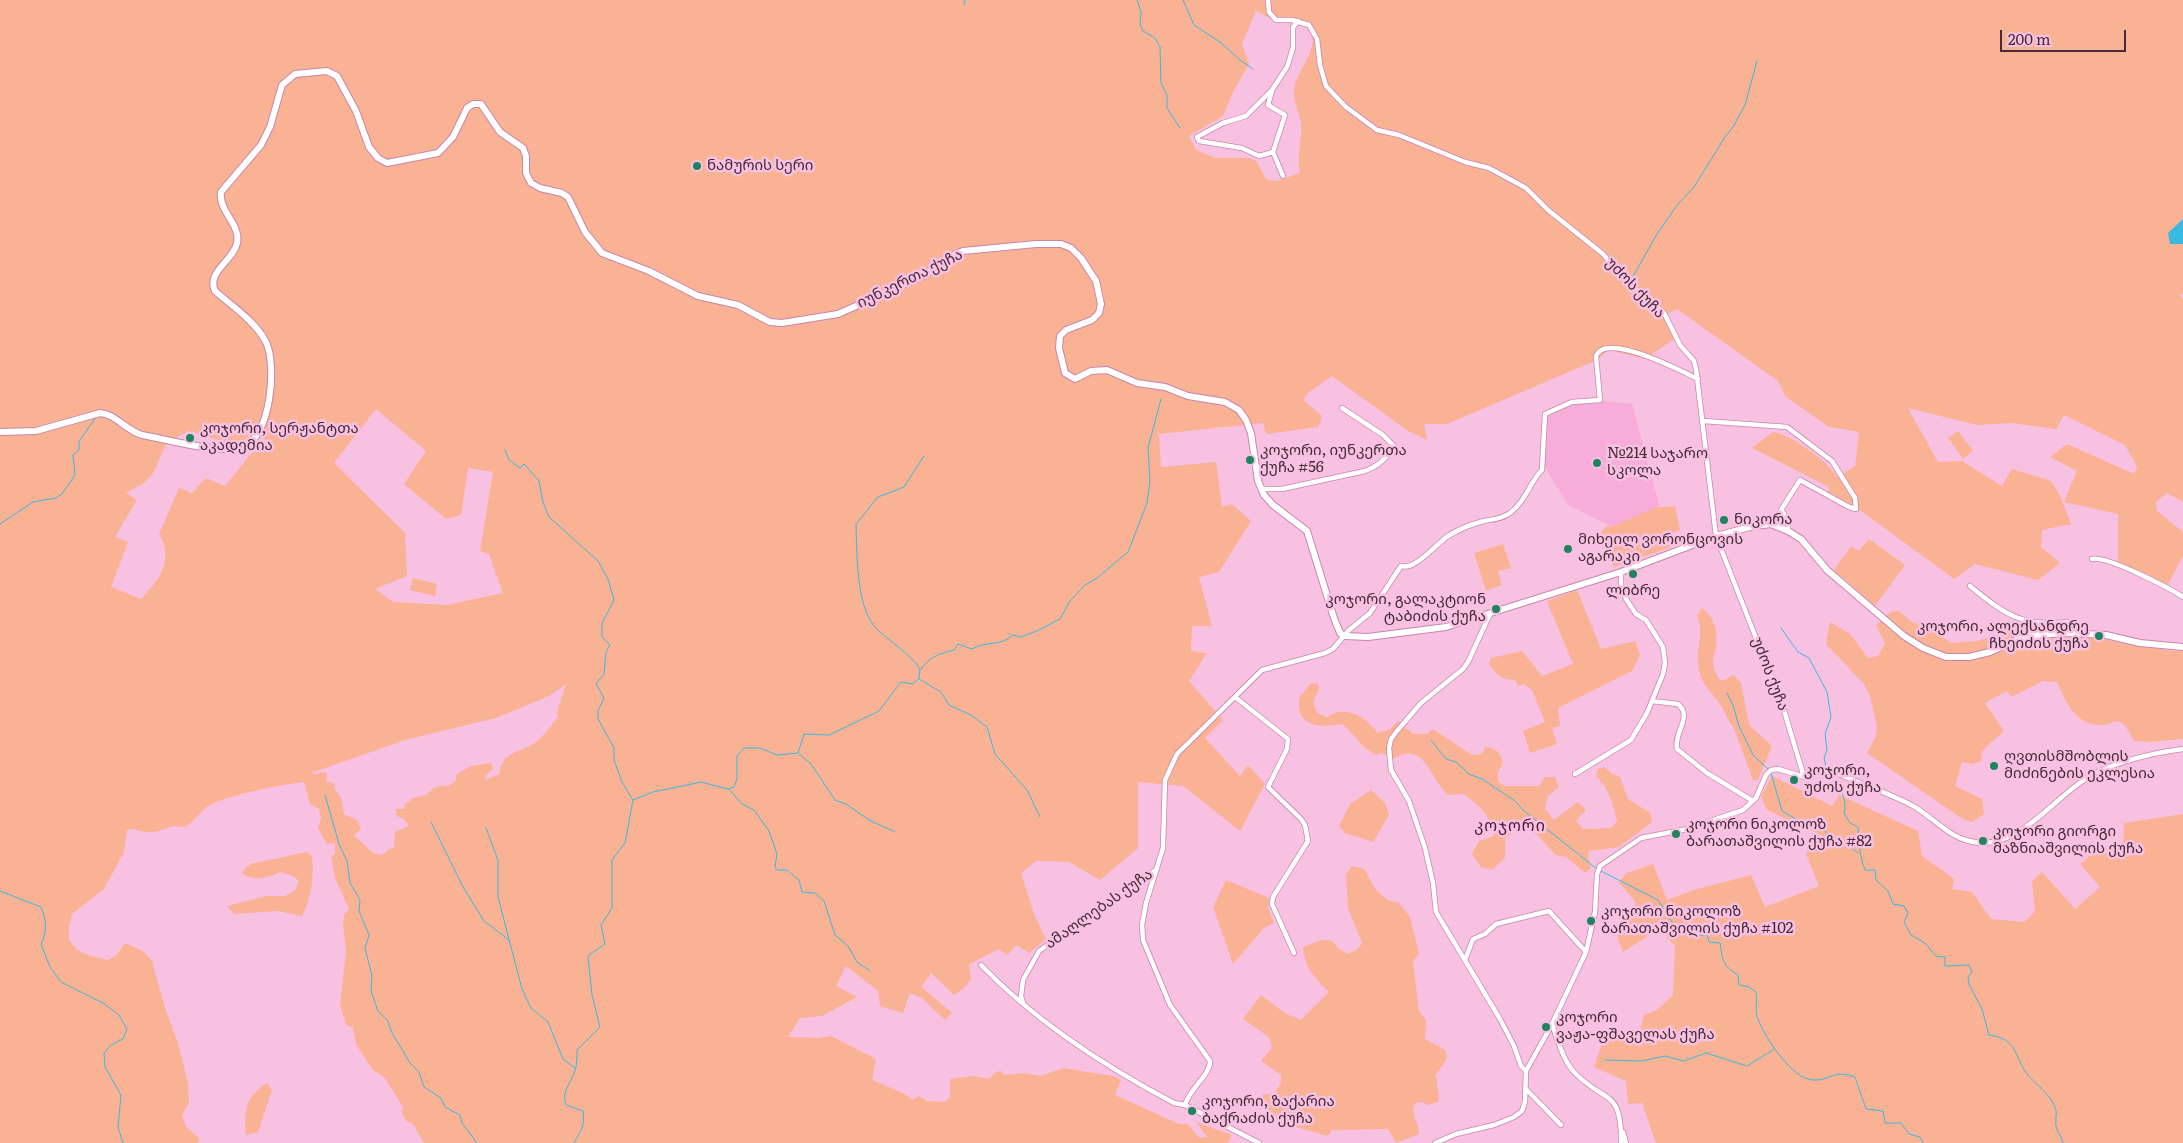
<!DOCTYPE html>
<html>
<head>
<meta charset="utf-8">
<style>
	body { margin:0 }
	#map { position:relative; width:2183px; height:1143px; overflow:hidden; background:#f9c1e1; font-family:Literata,serif }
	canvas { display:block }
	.scale { position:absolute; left:2000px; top:30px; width:126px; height:22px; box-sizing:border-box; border:2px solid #452a3a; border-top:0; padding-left:6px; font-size:15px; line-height:18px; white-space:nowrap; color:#452a3a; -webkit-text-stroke:4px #f9c1e1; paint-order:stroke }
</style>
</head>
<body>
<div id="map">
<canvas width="2183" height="1143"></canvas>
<div class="scale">200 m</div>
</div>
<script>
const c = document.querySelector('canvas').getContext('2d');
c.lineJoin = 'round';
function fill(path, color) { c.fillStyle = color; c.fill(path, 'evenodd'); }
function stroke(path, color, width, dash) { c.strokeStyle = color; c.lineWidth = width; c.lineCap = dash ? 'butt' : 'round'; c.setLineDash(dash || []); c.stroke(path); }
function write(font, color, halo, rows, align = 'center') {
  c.font = font + ' Literata,"Noto Sans Georgian",serif'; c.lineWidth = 5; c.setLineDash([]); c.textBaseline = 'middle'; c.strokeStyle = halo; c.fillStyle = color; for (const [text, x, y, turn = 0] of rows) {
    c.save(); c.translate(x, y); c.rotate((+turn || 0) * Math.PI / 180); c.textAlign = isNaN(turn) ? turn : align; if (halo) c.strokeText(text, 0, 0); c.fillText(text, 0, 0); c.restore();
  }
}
fill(new Path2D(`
	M1580,401H1605L1632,404L1660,508H1655L1612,527L1567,504L1545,467L1547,419L1552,411Z`), '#f8acd9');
fill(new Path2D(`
	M0,0H2183V294L2180,295L2183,299V502L2167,493L2156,502L2157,511L2183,532V556L2167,586L2118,565V514L2064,502L2077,471L2050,457L2067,444L2134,474L2137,467L2125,445L2064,415L2056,429L2011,423L1977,425L1908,408L1938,462L1962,461L2002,486L2012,469L2051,481L2060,496L2071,524L2042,530L2041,547L2060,563L2038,580L1975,564L1954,579L1853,505L1828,492L1829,487L1752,448L1773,432C1793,435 1826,461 1838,477L1855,466L1859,432L1829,427L1785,396L1778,381L1677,309L1663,316L1674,339L1645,359L1609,350L1597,360L1447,424H1424L1427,440L1408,431L1332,376L1309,392L1303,400L1322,416L1318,427L1266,434L1263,423L1159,434L1161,467L1216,462L1222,507L1232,504L1251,521L1219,572L1199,577L1212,626H1192L1191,651L1207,653L1189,681L1223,720L1205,738L1240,776L1248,765L1265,784L1240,831L1183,786L1138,782V848L1100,880L1069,862L1036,861L1021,873L1034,914L1046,939L1029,953L1017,945L1007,955L999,949L969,964L971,979L964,988L954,995L931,973L921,987L952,1013L945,1020L922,998L910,993L903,1013L880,1006L878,991L846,966L836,986L857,997L822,1016L800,1018L788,1037L818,1038L831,1036L876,1059L872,1080L905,1094L912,1100L919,1096L927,1101L945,1102L950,1097V1079L974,1076L989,1079L996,1072L1001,1071L1004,1075L1023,1073L1041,1076L1063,1068L1113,1076L1121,1080L1115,1095L1179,1124H1188L1199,1138L1207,1137L1196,1122L1232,1135L1228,1143H424L412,1123L407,1122L402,1114L403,1107L385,1078L372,1069L356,1044L353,1028L346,1025L340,1005L346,951L343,925L344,915L349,909L335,878L331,856L335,854V843L327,844L318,828L321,819L319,809L310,804L304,782C283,784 228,795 210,805C200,810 194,824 183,827C180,827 177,826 175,826C166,827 157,834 145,832C137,831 135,828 127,830L124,852L104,889L72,914L69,926V940L77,950L90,956L108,960L117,955L125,943L143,951L152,961L165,1008L178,1043L188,1083L189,1102L182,1116L187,1128L199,1138L198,1143H0ZM1256,11L1278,22L1309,26C1321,48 1299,67 1294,88C1292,98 1299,112 1301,122C1303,139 1296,154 1300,173L1277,181L1266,179L1256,161L1249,158H1215L1196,150L1189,136L1223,116L1233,92L1249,64L1242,44ZM376,409L426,451L404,484L446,519L461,515L468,468L493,472L480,551L489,554L503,593L447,605L393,602L375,589L407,576L405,533L334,463ZM188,431C214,435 230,454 255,433L270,443L250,455L225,486L206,478L192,493L179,488L159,534C175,560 159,580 141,599L111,587L128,542L115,537L137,500L126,493L144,483L152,475L167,443ZM566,684L557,712L558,717C551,725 543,738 533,744C517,754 503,751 499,774L486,780L485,776L493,769L491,763L471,766L457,774L456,780L449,786C441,785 431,787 427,795L413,798L404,805L405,809H396L397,816L404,819L409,826L395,832L394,848L389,849L382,855L373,853L354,835L361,829L357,820L344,814L341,798L334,787L335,784L326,781L327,773L320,772L317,775L311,773L405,740L496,718L549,696Z
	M1958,431L1973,451L1963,459L1948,438Z
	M1675,506L1680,530L1667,535L1671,547L1614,567L1597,536L1607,526L1612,527L1654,508Z
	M1869,539L1905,565L1875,606L1834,570L1851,546L1859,551Z
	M1503,544L1511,568L1498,571L1502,585L1486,591L1474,553Z
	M413,578L437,584L435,596L410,590Z
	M1577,590L1601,649L1635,641L1640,655L1632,671L1558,708L1560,726L1552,728L1557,744L1530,753L1523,731L1545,722L1532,690L1524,684L1518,686L1515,680C1502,680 1497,675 1489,665L1491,658L1522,651L1542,676L1573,664L1547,601Z
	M1702,608C1715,617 1718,633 1716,648C1715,653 1713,656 1713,660C1713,668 1716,674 1720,680H1724L1734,675L1741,683L1749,725L1772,746L1758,780H1753L1733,726C1727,720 1727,716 1723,709C1713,691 1699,686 1698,662C1697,645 1704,632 1697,616Z
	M1899,611L1912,622L1931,629L1951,643L1977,641L2010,631L2027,640L2085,635L2121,643L2172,651H2183V739L2150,742L2134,741C2131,736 2126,725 2121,722C2115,719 2108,725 2102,725C2075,725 2067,704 2057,682L2043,681L2011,697L2007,691L1985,703L2004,731L1982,751L1981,761L1973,764L1962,762L1955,786L1982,799L1984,814L1972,822L1961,818L1867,753L1876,736L1877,727L1870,696L1864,684L1826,644L1830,622L1850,634L1868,658L1878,656L1885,643L1876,625L1891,612Z
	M1317,683L1319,688L1313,703L1317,713L1327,717C1345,704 1367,717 1377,733L1389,730L1398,721L1413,734H1427L1433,729L1472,755L1482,754L1485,747C1496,749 1500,751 1503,762L1498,772V781L1504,786H1539L1545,777H1555L1559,787L1548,796L1545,809L1554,820L1578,802L1586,810L1576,821L1583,829L1611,828L1617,821C1613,803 1608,788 1596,776L1598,769L1605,767L1611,773L1620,777L1628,799L1650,813L1652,822L1619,847L1589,851L1588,858L1591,868L1585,873L1566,857L1556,855C1539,839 1529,814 1505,839V858L1492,870L1481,867L1472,854L1479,841L1494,836C1491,816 1480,806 1464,794L1448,795C1430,780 1425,739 1393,759L1382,753L1375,755L1365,748L1343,724C1321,728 1296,728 1299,698L1310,684Z
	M1772,776L1832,806L1839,795L1918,831L1922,856L1954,879L1952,889L1972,892L1991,919L2024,922L2035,912L2032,881L2042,872L2075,909L2100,887L2080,864L2099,848L2123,850L2124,823L2183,814V1143H1656L1642,1103L1628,1104L1626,1081L1594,1067L1607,1030L1638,1039L1644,1015L1657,1010L1673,995L1675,946L1659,929L1623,952L1617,936L1636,903L1619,882L1627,873L1653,864L1667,900L1694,890L1751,875L1765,907L1819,886L1806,854L1821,835L1767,810L1761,796Z
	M1371,790L1385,803L1389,815L1373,842L1345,833L1339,826L1350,804Z
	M307,852L312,856C314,877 312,897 302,916L278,911L234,914L227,906L266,896H285L295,890L299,881L293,876L280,872C267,879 253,881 241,873L250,864Z
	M1352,866L1364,869L1376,890L1388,900L1399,903L1410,917L1419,954L1413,961L1419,1011L1426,1020L1425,1039L1445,1050L1447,1058L1436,1075L1439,1098L1438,1102L1427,1105L1422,1102L1415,1103C1409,1115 1420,1122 1419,1134L1396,1143L1388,1129L1332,1130L1328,1136L1274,1121L1270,1114L1262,1095L1275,1093L1281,1082V1075L1261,1061L1272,1048L1269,1037L1243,1019L1261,995L1286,1014L1301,1020L1329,992C1315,979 1305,968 1303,947L1322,940L1332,941L1339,949L1348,954L1358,949L1362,943L1348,908L1346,875Z
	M1226,880L1269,898L1268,907L1274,923L1264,928L1233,964L1213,907Z
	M267,1083L272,1090L258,1132L246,1135C244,1110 245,1097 267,1083Z`), '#f9b294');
fill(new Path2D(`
	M2183,219V244H2170L2168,233Z`), '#39bae2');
stroke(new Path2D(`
	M1137,0L1141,12L1140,24L1143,31L1155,38L1160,47L1161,83L1167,95V108L1180,128
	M1183,0L1194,25L1220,42L1240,60L1253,69
	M964,5L965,0
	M1631,280L1657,234L1678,204L1694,187L1725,137L1733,127L1745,105L1757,61
	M505,450L509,460L520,468L524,464L539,481L543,502L549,517L598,561L608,579L614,600L602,623V637L610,645L606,652L604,674L596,684L604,698L598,711V719L614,748V760L622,782L633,800
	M0,524L33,502L56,498L62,494L75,475L73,455L79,450V441L95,419
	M1781,628L1798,652L1809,658L1827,692L1831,717L1825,734L1827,750L1824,758L1827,770
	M921,669C931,656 938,654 954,650L958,644L972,649C988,640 1000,647 1013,635L1021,637L1039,630L1060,619L1070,601L1085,585L1097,578L1128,552L1147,503L1150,481L1148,448L1161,399
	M919,679L941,692L949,705L971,715L987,727L995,754L1027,790L1040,817
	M1727,693L1733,705L1739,726L1753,755L1769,770
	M1431,740L1446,759L1456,762L1469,774L1482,779L1515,801L1523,810L1597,869
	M799,754L811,764L835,800L846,804L869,820L895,832
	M1771,773L1782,811L1803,823L1824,830L1831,838L1841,840L1858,853
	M1827,773V777C1839,781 1848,801 1844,813L1850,823L1858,827C1859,842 1859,854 1865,870H1875L1876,880L1888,891L1893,904L1904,906L1908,913L1904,922L1911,935L1925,943L1936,956L1945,957V966L1969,965L1972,972L1968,977L1969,984L1982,1009L1989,1035C2018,1039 2014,1056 2027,1074C2037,1086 2051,1094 2056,1110C2057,1115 2055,1121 2056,1126C2057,1132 2062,1136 2063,1143
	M729,789L742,804L754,810L769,831L777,854L775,867L777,870H787L799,880L802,892L815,893L824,901L835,935L848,946L857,962L870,971
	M325,795L339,844L347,861L350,883L360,900L359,911L369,935L365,948L372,976L371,991L378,1011L388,1021L391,1031L410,1063L419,1072L424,1087L441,1098L445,1107L460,1115L462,1123L477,1143
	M431,822L463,887L484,921L509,940
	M486,828L498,860V897L522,989L531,1008L548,1022L563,1059L575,1068
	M1601,871L1658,900L1674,925L1687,928L1694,936L1707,935L1709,942L1720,943C1723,961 1722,965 1738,975L1739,985L1749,987L1756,992C1758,1001 1754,1010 1758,1019C1765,1038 1792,1079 1813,1080C1830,1081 1833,1069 1855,1077L1866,1109L1883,1111L1885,1123H1901L1909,1134L1920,1137L1923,1143
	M0,891L41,907C47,920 47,932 41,944L50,967L61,982L103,1003L119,1015L127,1029L123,1039L111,1045L104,1053L105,1067L121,1095L118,1127L123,1143
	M1605,1060L1642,1061L1665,1056L1684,1061L1706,1053L1747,1066L1773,1050
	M574,1143C581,1129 585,1128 583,1111L566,1105C561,1093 571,1082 575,1071C577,1065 577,1057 577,1050L600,1027L592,995L588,958L589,955L605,944L601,925L612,908V860L625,843L633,800L653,792L701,782L728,789L734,787L737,779V756L744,748H760L777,755L798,753L804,734L829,735L879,711L901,682L913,684L919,678L920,669C909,652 889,642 875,627C856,606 857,552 856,524L878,497L904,487L924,456`), '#39bae2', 1);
const street = new Path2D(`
	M1268,0L1269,12L1276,20H1292L1309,25L1317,39L1320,65L1326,86L1346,107L1377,130L1399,135L1465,162L1489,168L1526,188L1548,210L1603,254L1628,283L1664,313L1680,345L1694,361L1696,369L1716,536L1783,707L1804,777
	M1272,91L1268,105L1285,115L1273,152L1283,176
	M1273,152L1259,156L1242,148L1199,141L1197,137L1223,123L1246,116L1272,90L1287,67L1293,48V27L1298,21
	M1704,421L1787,427L1832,461L1855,498L1856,509L1849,507L1800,480L1781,510L1788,519V531
	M1261,489H1282L1365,471C1378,466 1386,459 1394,446L1383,435L1342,408
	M2092,559C2106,555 2169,588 2183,597
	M1970,586C2005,614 2020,627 2067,622L2080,632
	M1490,614L1468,662L1463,669L1421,703L1397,731L1391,739L1389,748L1391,770L1409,801L1425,848L1433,883L1436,912L1500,1019L1514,1046L1521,1066L1526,1071
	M1235,697L1288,739L1287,749L1268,787L1301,819L1305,825L1308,841L1273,897L1272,904L1294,953
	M1652,701L1678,704L1683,710C1687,724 1674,734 1677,749L1707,773L1753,801
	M1575,774L1631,740L1647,713L1663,674L1665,663L1663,647L1646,620L1636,614L1626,599L1621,587V572
	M1465,960L1473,939L1485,934L1496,924L1549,911L1586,952
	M981,965C1036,1022 1104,1066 1174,1103L1185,1105L1259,1143
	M1023,1003L1021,996L1023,980L1039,951L1157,869
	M1552,1024C1558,1040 1563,1061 1575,1073C1605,1104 1622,1088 1621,1143
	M1525,1088L1561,1125
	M1185,1105C1189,1089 1211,1074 1210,1061L1170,1005L1143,940L1142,925L1146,903L1163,848L1165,780L1177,754L1262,670L1325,653L1333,649L1348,631L1370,613L1401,566C1415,571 1437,543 1448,536C1459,529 1472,524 1484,521C1494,519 1502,519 1510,513C1526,501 1529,483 1542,470L1545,414L1572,402L1600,400L1596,357C1603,330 1681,371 1698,379
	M1623,1132L1626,1143
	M1435,1143L1456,1134L1494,1125L1514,1117L1522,1111L1525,1102L1526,1071L1552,1024L1586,952L1595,912L1597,874L1600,866L1641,838L1687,829L1743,810L1756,798L1766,775L1771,770L1778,769L1804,777L1822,770L1834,772C1861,784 1890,793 1915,807C1933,818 1948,836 1969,841C2018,854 2053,796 2092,775C2119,761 2153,753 2183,749`);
const secondary = new Path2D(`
	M0,432L36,431L100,413C116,414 125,430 142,435C165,439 223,455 243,447C271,437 277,365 266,342C255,321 232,306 215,291C206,272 234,260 237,243C241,224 218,211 221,192L261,145L270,127L282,85L295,74L327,71L337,76L356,111L369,147L378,158L387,163L438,153L453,137L467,108L473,104H481L500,132L523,148L526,156V173L531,183L540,188L562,193L568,197L585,232L602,253L649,271L698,296L738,305L770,322L782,323L838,314L925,275L949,257L963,251L1036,244H1061L1071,248L1081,258L1096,281L1101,304L1099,313L1092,320L1066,330L1060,336L1059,348L1065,373L1075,379L1091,371L1107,370L1137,383L1165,387L1188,396L1225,402L1239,410L1246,420L1251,433L1258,481L1264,495L1273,505L1307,531L1334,618L1340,633L1344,636L1368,637L1446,627L1621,572L1716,536L1754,526L1771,524L1788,531L1801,539L1827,570L1904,636L1923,648L1946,657H1969L1990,652L2025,636L2065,633L2106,635L2140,643L2183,647`);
stroke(street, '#c785ac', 6);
stroke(secondary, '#c785ac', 8);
stroke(street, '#fff', 4.5);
stroke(secondary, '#fff', 6);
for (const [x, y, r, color] of [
	[697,166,5,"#1d845f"],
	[190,438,5,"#1d845f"],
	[1250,460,5,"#1d845f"],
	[1597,463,5,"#1d845f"],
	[1724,520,5,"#1d845f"],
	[1568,549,5,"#1d845f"],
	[1633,574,5,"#1d845f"],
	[1496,609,5,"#1d845f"],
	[2099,636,5,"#1d845f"],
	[1994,766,5,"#1d845f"],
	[1794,780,5,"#1d845f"],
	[1676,834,5,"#1d845f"],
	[1983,841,5,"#1d845f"],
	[1591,921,5,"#1d845f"],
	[1546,1027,5,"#1d845f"],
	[1192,1111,5,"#1d845f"]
]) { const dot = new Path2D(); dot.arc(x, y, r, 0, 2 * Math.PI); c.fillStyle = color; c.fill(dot); stroke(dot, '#f9c1e1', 2); }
write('15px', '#452a3a', '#f9c1e1', [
	["ნამურის სერი",707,166],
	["კოჯორი, სერჟანტთა",200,429],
	["აკადემია",200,446],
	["კოჯორი, იუნკერთა",1260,451],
	["ქუჩა #56",1260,468],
	["№214 საჯარო",1607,454],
	["სკოლა",1607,471],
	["ნიკორა",1734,520],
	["მიხეილ ვორონცოვის",1578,540],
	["აგარაკი",1578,557],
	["ლიბრე",1633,591,"center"],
	["კოჯორი, გალაკტიონ",1486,600,"right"],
	["ტაბიძის ქუჩა",1486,617,"right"],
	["კოჯორი, ალექსანდრე",2089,627,"right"],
	["ჩხეიძის ქუჩა",2089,644,"right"],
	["ღვთისმშობლის",2004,757],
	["მიძინების ეკლესია",2004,774],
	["კოჯორი,",1804,771],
	["უძოს ქუჩა",1804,788],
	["კოჯორი ნიკოლოზ",1686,825],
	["ბარათაშვილის ქუჩა #82",1686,842],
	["კოჯორი გიორგი",1993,832],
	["მაზნიაშვილის ქუჩა",1993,849],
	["კოჯორი ნიკოლოზ",1601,912],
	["ბარათაშვილის ქუჩა #102",1601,929],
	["კოჯორი",1556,1018],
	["ვაჟა-ფშაველას ქუჩა",1556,1035],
	["კოჯორი, ზაქარია",1202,1102],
	["ბაქრაძის ქუჩა",1202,1119]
], 'left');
write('15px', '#452a3a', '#f9c1e1', [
	["იუნკერთა ქუჩა",910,279,-26],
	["უძოს ქუჩა",1635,288,46],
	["უძოს ქუჩა",1770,674,69],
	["ამაღლებას ქუჩა",1099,909,-35]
]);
c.letterSpacing = '1px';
write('16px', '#4d163a', '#f9c1e1', [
	["კოჯორი",1510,826]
]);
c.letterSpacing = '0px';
</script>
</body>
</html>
